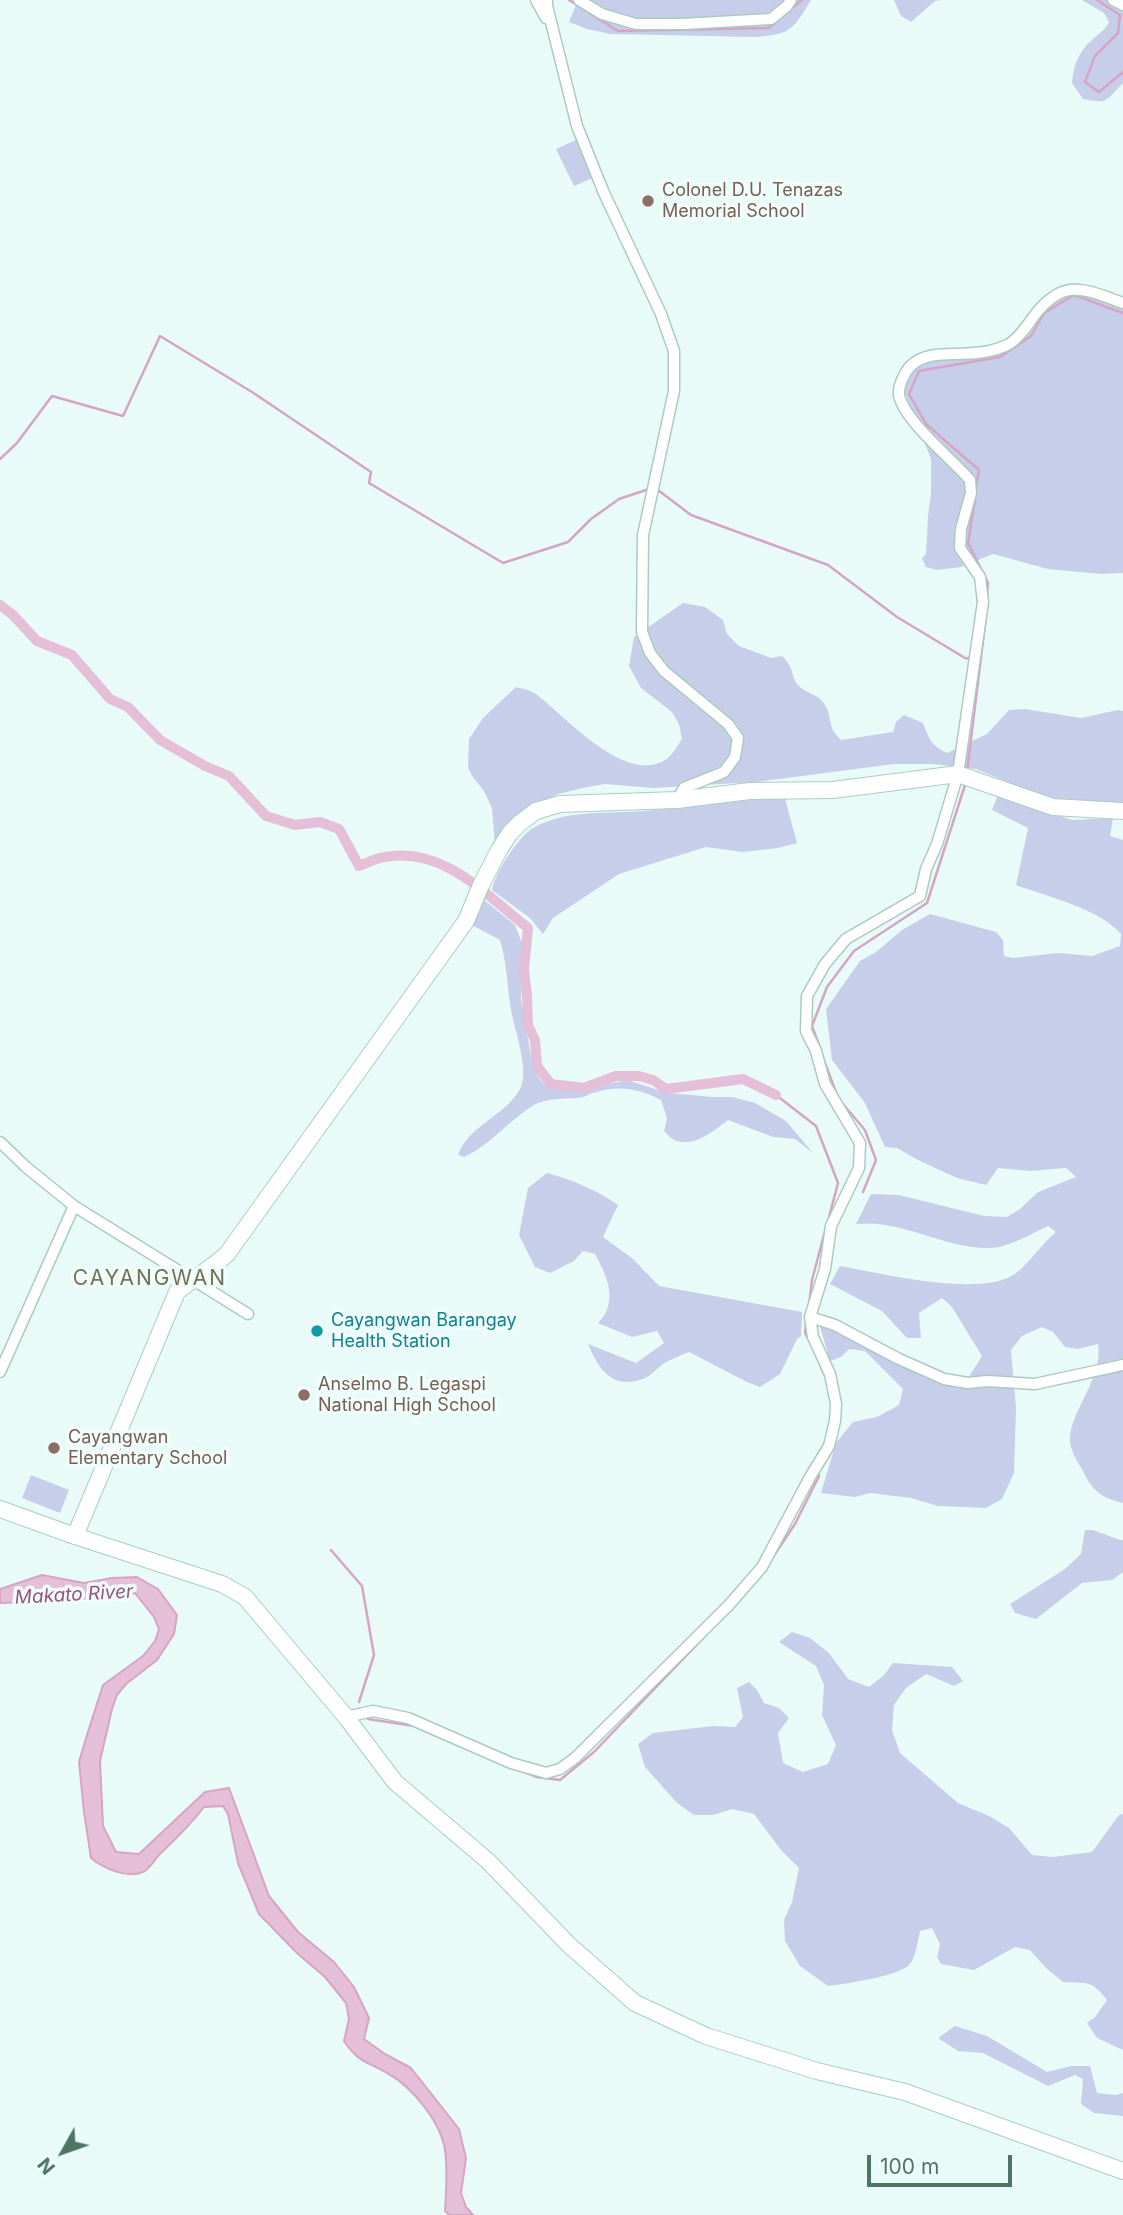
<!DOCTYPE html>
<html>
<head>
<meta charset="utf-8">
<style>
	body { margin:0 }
	#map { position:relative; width:1123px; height:2215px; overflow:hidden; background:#e9fbf8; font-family:Inter,sans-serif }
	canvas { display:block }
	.north { position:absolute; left:28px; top:2117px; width:70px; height:70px; -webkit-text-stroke:5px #effefb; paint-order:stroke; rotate:230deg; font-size:19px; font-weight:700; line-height:28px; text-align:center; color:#4d7563 }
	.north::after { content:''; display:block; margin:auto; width:24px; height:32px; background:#4d7563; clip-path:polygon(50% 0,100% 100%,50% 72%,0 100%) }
	.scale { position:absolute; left:867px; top:2155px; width:145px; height:32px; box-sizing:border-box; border:4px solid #4d7563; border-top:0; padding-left:9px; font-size:21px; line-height:24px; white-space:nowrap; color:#4d7563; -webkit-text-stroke:5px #effefb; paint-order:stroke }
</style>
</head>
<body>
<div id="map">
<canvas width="1123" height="2215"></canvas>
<div class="north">N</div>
<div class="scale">100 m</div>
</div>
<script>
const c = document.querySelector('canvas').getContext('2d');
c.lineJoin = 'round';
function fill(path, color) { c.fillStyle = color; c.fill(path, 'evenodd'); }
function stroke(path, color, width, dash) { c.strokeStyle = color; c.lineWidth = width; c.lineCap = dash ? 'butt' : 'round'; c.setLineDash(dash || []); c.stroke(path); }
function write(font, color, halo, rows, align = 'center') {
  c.font = font + ' Inter,sans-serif'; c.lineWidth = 7; c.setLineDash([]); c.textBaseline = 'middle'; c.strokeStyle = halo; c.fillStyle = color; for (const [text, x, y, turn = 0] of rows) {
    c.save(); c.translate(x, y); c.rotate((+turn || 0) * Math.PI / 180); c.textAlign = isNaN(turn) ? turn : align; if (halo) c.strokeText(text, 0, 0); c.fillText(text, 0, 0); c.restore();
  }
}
fill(new Path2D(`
	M578,0H811C793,30 791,34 756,37L610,34L587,29L569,22Z
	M894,0H941L935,1L911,22L901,16Z
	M1082,0H1123V83C1106,101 1108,104 1083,99L1072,83C1074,63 1079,51 1094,38C1100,33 1106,29 1109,22L1104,13Z
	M576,140L593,178L574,186L556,149Z
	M1069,293L1091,295L1123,308V573L1101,574L1048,569L993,554L961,567L937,570L926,567L922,558L926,554L928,516L931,494V459L905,393V383L910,373L924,361L1009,348L1059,298Z
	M683,603L705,607L723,620L727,634L739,646L771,658L782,656C795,668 790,675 798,685C806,694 818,693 825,705C833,719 827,727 841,740L893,732L896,722L904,715L923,723C928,738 932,746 947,753L987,734L1009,710L1025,709L1081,718L1118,710L1123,711V809L1054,801L976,769L933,764H894L756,782L653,788L605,784L583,788L558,794L529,810L495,846L492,808L484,791L472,776L468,767L469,739L483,718L516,687C523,689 531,690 536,694C565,716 625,785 665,760C673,755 677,746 682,739L679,724L672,712L641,688L629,666L634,637Z
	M784,795L797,843L778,848L743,852L706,847L619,874L553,918L543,934L530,918L492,890C494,874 519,836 533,828C566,809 608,814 644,811C691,807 738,800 784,795Z
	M998,795L1072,820L1113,818L1110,836L1123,840V1503C1102,1498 1092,1491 1083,1471C1079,1464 1073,1455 1071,1447C1063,1418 1104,1381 1098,1344L1078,1349L1065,1347L1053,1332L1042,1327L1022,1336L1011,1350L1016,1408L1014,1473L1002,1499L986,1508L938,1506L911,1498L870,1493L855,1497L821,1493L836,1443L853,1422L877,1417L899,1405L903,1389L865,1351L849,1349L841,1357L830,1361L819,1323L850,1338L891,1350L955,1377L968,1378L982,1356L952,1307L942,1298L919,1313L921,1338H907L882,1311L830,1284L840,1266C880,1273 980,1298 1015,1274C1031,1262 1041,1244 1056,1232L1048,1226C1031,1234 1008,1248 988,1248C943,1248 901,1219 856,1224L871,1194L899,1195L984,1216L1007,1217L1020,1209L1038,1192L1076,1177L1066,1168L1030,1171L998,1168L986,1185L957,1178L918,1160L897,1148L885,1147L865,1103L832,1060L826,1009L860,961L876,952L902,930L930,914L996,932L1003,940L1004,956L1013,958L1058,953L1092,956L1120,946L1121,934C1098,908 1048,897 1016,885L1028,828L992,810Z
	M484,900L515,925L522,943L521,1000L533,1067L541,1081L551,1088L575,1091L627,1080L668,1093L713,1097H732L755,1103L786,1121L813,1153L795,1139L773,1137L728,1120C715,1130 695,1147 677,1141C672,1140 668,1135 664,1131L667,1118L661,1100C638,1088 618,1085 593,1093C587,1095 583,1098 577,1098C563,1099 547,1098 534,1105C509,1120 492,1144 464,1157L458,1155C468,1126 505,1116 520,1089C530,1070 514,1029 511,1009C507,986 507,963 500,940L472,925Z
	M547,1173C573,1180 595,1189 618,1205L603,1237L633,1259L659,1286L802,1312L801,1336L797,1339L780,1374L760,1387L747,1382L689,1352C680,1356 671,1359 663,1364C657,1368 652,1375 645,1378C613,1391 599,1370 588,1344L636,1363L664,1343L657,1331L632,1337L598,1323C619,1302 607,1276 595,1254L583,1251L574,1261L550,1273L535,1267L519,1235L528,1188Z
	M31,1475L69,1490L60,1513L22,1498Z
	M1085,1530H1093L1120,1540H1123V1572L1112,1580L1082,1583L1036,1619L1015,1613L1010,1604L1065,1569L1081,1554Z
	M792,1632L810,1638L829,1653L848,1679L869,1687L884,1675L893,1663L952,1667L963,1681L954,1686L926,1674L906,1688L894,1705L892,1730L900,1753L958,1803L989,1816L1009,1828L1032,1855L1053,1857L1092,1852L1119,1815L1123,1814V2050L1097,2038L1087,2023L1095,2017L1107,2000C1091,1979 1087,1984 1063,1982L1046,1968L1030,1950L1015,1947L974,1970L941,1964L937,1957L940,1944L932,1928L920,1931C918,1940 916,1956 910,1964C901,1976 844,1984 828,1986L800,1966L785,1941L784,1920L792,1902L799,1868L781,1850L754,1814L732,1809L713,1815H694L677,1803L645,1767L638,1744L653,1733L713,1726L735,1727L743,1717L737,1688L749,1682L757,1690L764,1703L779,1708L789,1718L778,1733L783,1763L803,1772L828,1764L836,1745L822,1715L824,1685L816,1666L779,1642Z
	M955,2026L987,2036L1047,2072L1071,2066H1090L1097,2093L1116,2095L1123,2093V2116L1094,2113L1081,2104L1083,2079L1075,2075L1048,2086L983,2053L958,2051L938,2038Z`), '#c7cee9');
const water = new Path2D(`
	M42,1575L84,1583L112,1578L137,1577L158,1589L177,1615L174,1634L157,1660L126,1684L117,1695L112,1709L100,1761L103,1826L116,1852L139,1854L205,1792L229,1788L269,1896L298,1932L334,1962L354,1987L369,2018L364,2039L385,2054L411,2068L459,2129L466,2158L461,2193L466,2207L473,2215H449L445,2211C446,2192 448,2170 445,2150C441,2123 412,2086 387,2073C366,2061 359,2063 344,2041L349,2019L346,2003L325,1977L297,1953L259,1914L238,1863L228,1814L223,1806L204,1807C191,1824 178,1837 162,1852C155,1858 151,1868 143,1872C127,1879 103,1868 91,1858L84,1812L79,1762L87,1735L103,1685L143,1656L155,1641L159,1629L154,1617L135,1593L63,1601L0,1603V1589Z`);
fill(water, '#e5bed7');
stroke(water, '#d6a4c5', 2);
stroke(new Path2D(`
	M569,0L618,31L769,28L780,18
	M1097,0L1120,15L1118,33L1095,56L1085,82L1099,92L1123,72
	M791,9L802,0
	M0,459L17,443L52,396L123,416L160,336L252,392L371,472L369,483L503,563L568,542L591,519L619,499L649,489
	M658,490L691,515L828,565L897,617L965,658L972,659
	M975,492L979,470L926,424L909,394L919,371L1000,357L1031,336L1044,313L1074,295L1123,313
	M975,499L968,543L988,583L987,595
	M967,772L986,616
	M819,1045L812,1026L827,987L854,951L927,903L966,782
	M822,1055L837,1095
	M776,1095L816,1126L838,1183L828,1221
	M842,1103L865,1130L876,1160L863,1192
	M809,1306L812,1280L825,1231
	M806,1323L805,1333L809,1340
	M820,1365L826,1378
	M331,1550L362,1586L374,1655L359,1702
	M773,1557L795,1524L819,1476L817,1471
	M368,1719L414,1726
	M527,1773L537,1777L560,1780L594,1752L707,1634`), '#d6a4c5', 2.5);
stroke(new Path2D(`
	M0,605L13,615L37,641L72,655L110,699L128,707L160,740L205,766L229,776L266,816L295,825L320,822L339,829L359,866C367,863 376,858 385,857C443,846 486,895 528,928L524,970L527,996L528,1025L535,1040L537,1066L551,1084L584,1088L616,1076H639L653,1080L666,1089L743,1079L776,1095`), '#e5bed7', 10);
const street = new Path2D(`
	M536,0L546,18
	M547,0V6L577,126L604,193L661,314L674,351V391L643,535L642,632L650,653L664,671L728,724L738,738L735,757L724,772L684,788L677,800
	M579,0L602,14L636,24H683L771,19L787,6L791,0
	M1113,0L1123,5
	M0,1142L26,1167L74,1206L248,1314
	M810,1317L835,1325L897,1358L944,1379L968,1383L987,1381L1035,1384L1123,1365
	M0,1372L74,1206
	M346,1717L373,1711L408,1718L511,1763L546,1773L560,1769L575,1758L729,1605L762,1567L810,1477L829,1446L835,1421L836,1404L830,1374L813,1337L810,1317L825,1269L831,1226L859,1168L860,1143L825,1084L816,1051L806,1031L807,996L825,964L846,939L920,896L926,869L937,844L958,774L983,602L980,577L960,548L961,529L971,493L970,480C951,458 910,426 900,399C897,391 901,381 905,374C911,362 922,357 935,355C959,353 987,356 1009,344C1019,338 1027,326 1034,316C1064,277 1084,289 1123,303`);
const secondary = new Path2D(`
	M0,1509L75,1536L222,1584L245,1597L346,1717L395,1782L488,1861L569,1945L635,2003L706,2036L817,2071L905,2092L1123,2171
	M75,1536L177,1292C193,1278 211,1269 227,1254L466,921L481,885L499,850L510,833L520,823L536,811L560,804L677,800L750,791L833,790L958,774L1053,807L1123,811`);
stroke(street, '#accbbf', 13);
stroke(secondary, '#aacec1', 18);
stroke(street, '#fff', 10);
stroke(secondary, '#fff', 16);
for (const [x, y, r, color] of [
	[648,201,7,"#8d6e63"],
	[317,1331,7,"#0f9aa8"],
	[304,1395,7,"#8d6e63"],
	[54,1448,7,"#8d6e63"]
]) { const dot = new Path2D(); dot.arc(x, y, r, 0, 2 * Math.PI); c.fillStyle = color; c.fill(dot); stroke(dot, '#effefb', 2.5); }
write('18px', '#785e54', '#effefb', [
	["Colonel D.U. Tenazas",662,191],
	["Memorial School",662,212],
	["Anselmo B. Legaspi",318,1385],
	["National High School",318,1406],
	["Cayangwan",68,1438],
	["Elementary School",68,1459]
], 'left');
write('18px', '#0d838f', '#effefb', [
	["Cayangwan Barangay",331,1321],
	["Health Station",331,1342]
], 'left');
write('italic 19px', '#9c5281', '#effefb', [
	["Makato River",74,1595,-3]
]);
c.letterSpacing = '2px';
write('21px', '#767154', '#effefb', [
	["CAYANGWAN",150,1279]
]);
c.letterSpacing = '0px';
</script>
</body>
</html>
